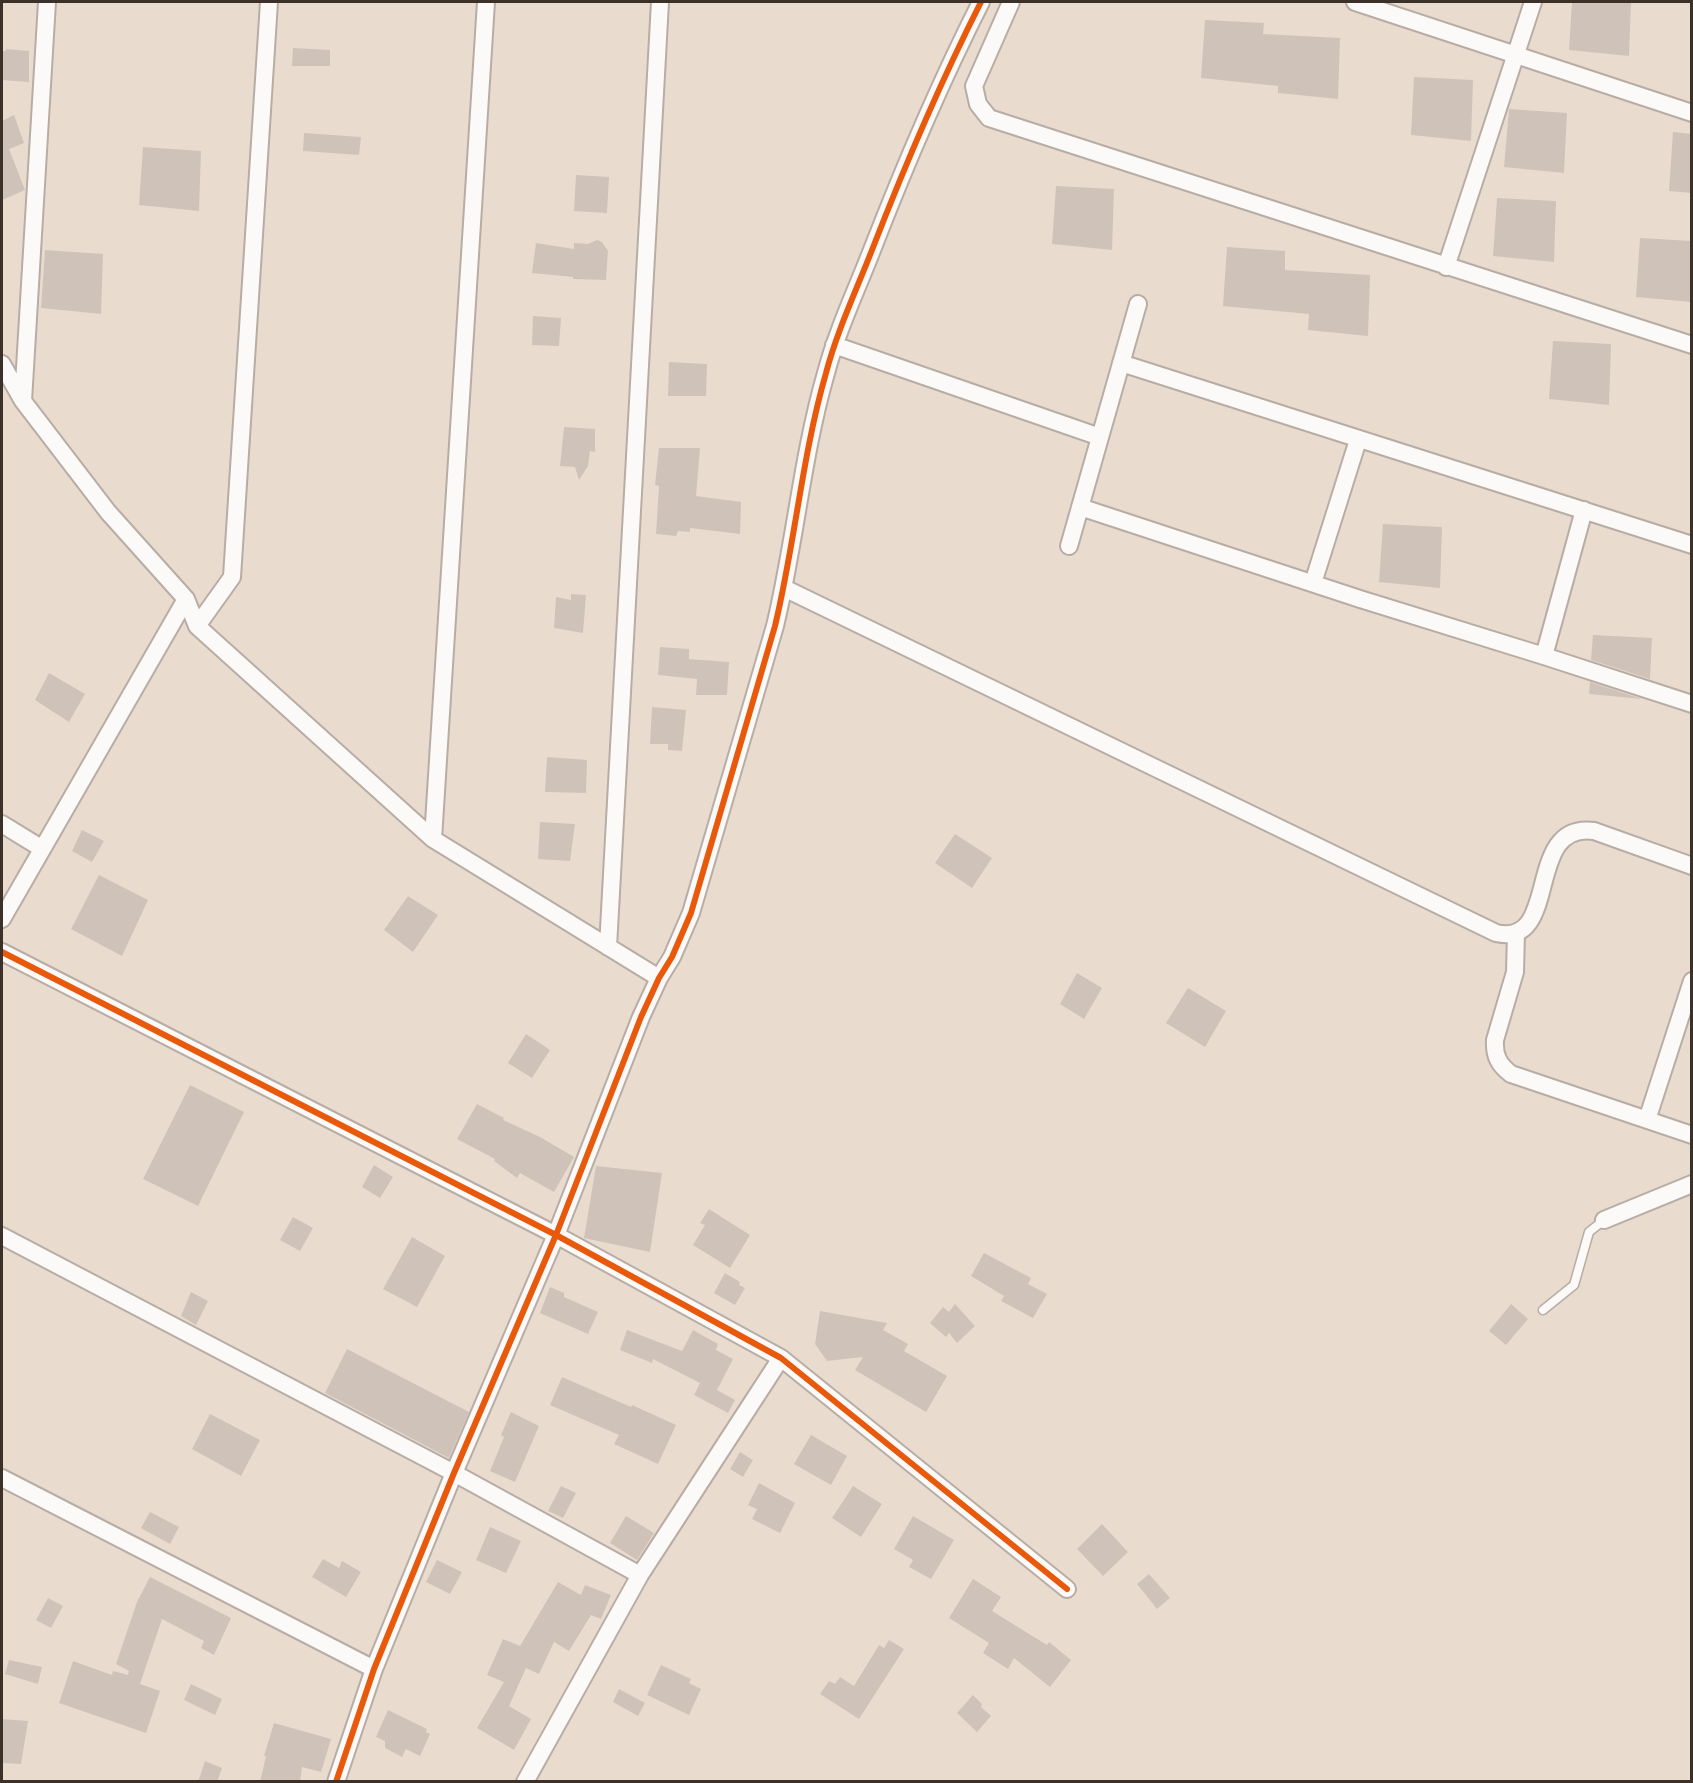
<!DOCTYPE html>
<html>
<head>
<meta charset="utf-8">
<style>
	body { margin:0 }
	#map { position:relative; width:1693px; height:1783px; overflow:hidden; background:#eadbcf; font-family:"Times New Roman",serif }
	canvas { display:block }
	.frame { position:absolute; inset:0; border:3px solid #3b3128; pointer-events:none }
</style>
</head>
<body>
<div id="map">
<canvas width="1693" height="1783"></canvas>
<div class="frame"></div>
</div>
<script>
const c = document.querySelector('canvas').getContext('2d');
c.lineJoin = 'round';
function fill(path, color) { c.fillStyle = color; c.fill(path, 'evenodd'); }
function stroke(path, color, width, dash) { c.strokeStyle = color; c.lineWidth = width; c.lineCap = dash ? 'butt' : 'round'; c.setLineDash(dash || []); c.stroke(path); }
fill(new Path2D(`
	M1572,2H1631L1629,56L1569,50Z
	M1205,20L1264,23L1263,34L1340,38L1338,99L1278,93V86L1201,78Z
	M293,48L330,50V66H292Z
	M6,49L29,51V82L2,80V51H6Z
	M1414,77L1473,80L1471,141L1411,135Z
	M1509,109L1567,113L1564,173L1504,167Z
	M14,115L24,143L9,149L25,190L2,200V121Z
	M1673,132L1692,134V193L1669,191Z
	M304,133L361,137L359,155L303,151Z
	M143,147L201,151L199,211L139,205Z
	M576,175L609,177L607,213L574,211Z
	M1056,186L1114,189L1112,250L1052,244Z
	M1497,198L1556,201L1554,262L1493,256Z
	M1640,238L1692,241V302L1636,297Z
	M597,240L602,242L608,251L606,280L573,279V277L532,273L536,243L574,249V243L588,244Z
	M1227,247L1285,251V270L1370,275L1368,336L1308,330L1309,314L1223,306Z
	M45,250L103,254L101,314L41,308Z
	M533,316L561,318L559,346L532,345Z
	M1553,341L1611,344L1609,405L1549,399Z
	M669,362L707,364L706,396H668Z
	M564,427L595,429V452L590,451L588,466L579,480L575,467L560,466Z
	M659,448H700L696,496L741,502L740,534L690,528V532L678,531L676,536L656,534L659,486L655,485Z
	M1383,524L1442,527L1440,588L1379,582Z
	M571,594L586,595L583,633L554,628L556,597L571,600Z
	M1593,635L1652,638L1650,679L1591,660Z
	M660,647L689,649V659L729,662L727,695H696L697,679L658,675Z
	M49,673L85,694L69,722L35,700Z
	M1590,682L1642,699L1589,694Z
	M652,707L686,710L682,751L668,750V744H650Z
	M547,757L587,760L586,793L545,792Z
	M540,822L575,824L570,861L538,859Z
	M82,830L104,841L92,862L72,851Z
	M955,834L992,858L972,888L935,863Z
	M99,875L148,900L122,956L71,929Z
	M408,896L438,915L413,952L384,930Z
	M1077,973L1102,988L1084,1019L1060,1004Z
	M1188,988L1226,1011L1205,1047L1166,1023Z
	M526,1034L550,1050L532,1078L508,1063Z
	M190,1085L244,1112L198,1206L143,1179Z
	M477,1104L504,1118L503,1120L540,1137L574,1157L554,1192L520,1173L517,1178L494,1161L495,1159L457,1139Z
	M374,1165L393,1177L380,1198L362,1187Z
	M596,1166L662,1173L650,1252L584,1238Z
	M709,1209L750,1235L730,1268L693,1245L705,1225L700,1223Z
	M293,1217L313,1228L300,1251L280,1240Z
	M412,1237L445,1256L417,1307L383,1289Z
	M984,1253L1031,1278L1028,1284L1047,1294L1033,1318L1001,1301L1004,1296L971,1276Z
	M725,1273L740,1282L739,1285L745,1288L735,1305L714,1293Z
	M550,1287L564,1293V1297L598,1312L588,1334L540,1313Z
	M191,1292L208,1301L196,1325L181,1316Z
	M955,1304L975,1326L957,1343L949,1333L946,1337L930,1323L943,1307L949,1312Z
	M1511,1304L1528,1319L1506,1345L1489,1331Z
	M820,1311L887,1323L883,1330L908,1344L904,1351L947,1376L926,1412L855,1370L863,1357L827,1361L815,1344Z
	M627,1330L682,1351L693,1330L718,1344L716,1350L733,1359L717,1390L735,1400L728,1413L694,1395L700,1383L653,1359L652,1363L620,1350Z
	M347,1349L469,1412L449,1458L325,1393Z
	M562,1377L631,1407L632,1405L676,1425L658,1464L614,1444L619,1435L550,1405Z
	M511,1412L539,1426L515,1482L490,1471L504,1437L501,1435Z
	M210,1414L260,1440L241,1476L192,1449Z
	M811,1435L847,1456L831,1485L794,1464Z
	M740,1452L753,1460L743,1477L730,1469Z
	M759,1483L795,1503L780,1533L752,1519L757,1509L748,1505Z
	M561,1486L576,1493L563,1518L548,1511Z
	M853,1486L882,1504L861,1537L832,1518Z
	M150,1512L179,1527L170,1544L141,1528Z
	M626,1516L654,1533L637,1560L610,1543Z
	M913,1516L954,1540L931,1579L909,1567L913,1560L894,1549Z
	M1102,1524L1128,1552L1103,1576L1077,1549Z
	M490,1527L521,1541L506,1573L476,1560Z
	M323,1559L339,1568L342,1561L361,1572L346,1597L312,1577Z
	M437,1560L462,1572L450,1594L426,1582Z
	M1149,1574L1170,1598L1157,1609L1137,1584Z
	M150,1577L231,1618L214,1655L201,1648L204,1641L162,1619L140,1684L160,1691L146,1733L59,1703L73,1661L112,1675L113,1671L128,1675L129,1671L116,1664L137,1602Z
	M973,1579L1001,1597L992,1611L1047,1645L1049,1642L1071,1660L1050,1687L1014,1658L1008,1669L983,1653L989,1643L949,1618Z
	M558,1582L581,1595L585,1585L611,1595L601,1619L591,1615L569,1651L554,1642L539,1674L526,1668L509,1706L531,1719L514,1750L477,1728L504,1682L487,1675L503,1639L520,1646Z
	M48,1598L63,1606L51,1628L36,1620Z
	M889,1640L904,1649L859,1719L820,1694L829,1681L835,1684L840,1677L854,1686L879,1645L884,1648Z
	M9,1660L42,1667L38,1684L5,1674Z
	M661,1665L691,1679L689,1683L701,1689L689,1715L647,1695Z
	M191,1684L222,1699L215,1715L184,1700Z
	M619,1689L645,1703L638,1716L613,1702Z
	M973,1695L982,1704L981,1707L991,1716L977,1732L957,1713Z
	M388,1710L427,1729L426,1732L430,1734L420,1756L406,1749L402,1757L385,1748V1741L376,1737Z
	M2,1719L28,1721L21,1764L2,1763Z
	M274,1723L331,1739L321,1772L302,1767L300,1782H260L266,1756H264Z
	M205,1761L222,1768L217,1782H198Z`), '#cfc3b9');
const lane = new Path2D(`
	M1543,1310L1574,1285L1589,1232L1604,1220`);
const street = new Path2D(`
	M1011,2L974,86L978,104L989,118L1692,345
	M1355,2L1692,113
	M1446,267L1533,2
	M834,345L1100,437
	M1121,363L1692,545
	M2,364L23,401L108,512L186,599L197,626L433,839L659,978
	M23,401L47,2
	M1080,507L1360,599L1544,656L1692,704
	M1069,546L1138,304
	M1313,583L1358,440
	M784,588L1496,933C1562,948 1523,821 1594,831L1692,866
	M197,626L232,577L269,2
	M1544,656L1584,510
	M2,824L41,848
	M433,839L486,2
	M2,919L186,599
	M1516,933L1515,972L1495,1040C1494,1056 1499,1065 1511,1074L1692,1135
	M608,947L660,2
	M2,952L556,1235L781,1358L1067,1589
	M1647,1120L1692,981
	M1604,1220L1692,1184
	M2,1236L454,1473L640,1575
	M2,1478L374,1669
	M336,1782L374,1669L454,1473L556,1235L641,1017L659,978L672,957L691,913L775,626C795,543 802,456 826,373C837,331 856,291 872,250C905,165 940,83 981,2
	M525,1782L640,1575L781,1358`);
stroke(lane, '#b8ada4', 11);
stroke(street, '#b8ada4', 20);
stroke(lane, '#fcfaf8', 8);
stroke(street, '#fcfaf8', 16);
stroke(new Path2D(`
	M2,952L556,1235L781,1358L1067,1589
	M336,1782L374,1669L454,1473L556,1235L641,1017L659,978L672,957L691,913L775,626C795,543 802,456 826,373C837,331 856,291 872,250C905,165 940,83 981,2`), '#e8590c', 6);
</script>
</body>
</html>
